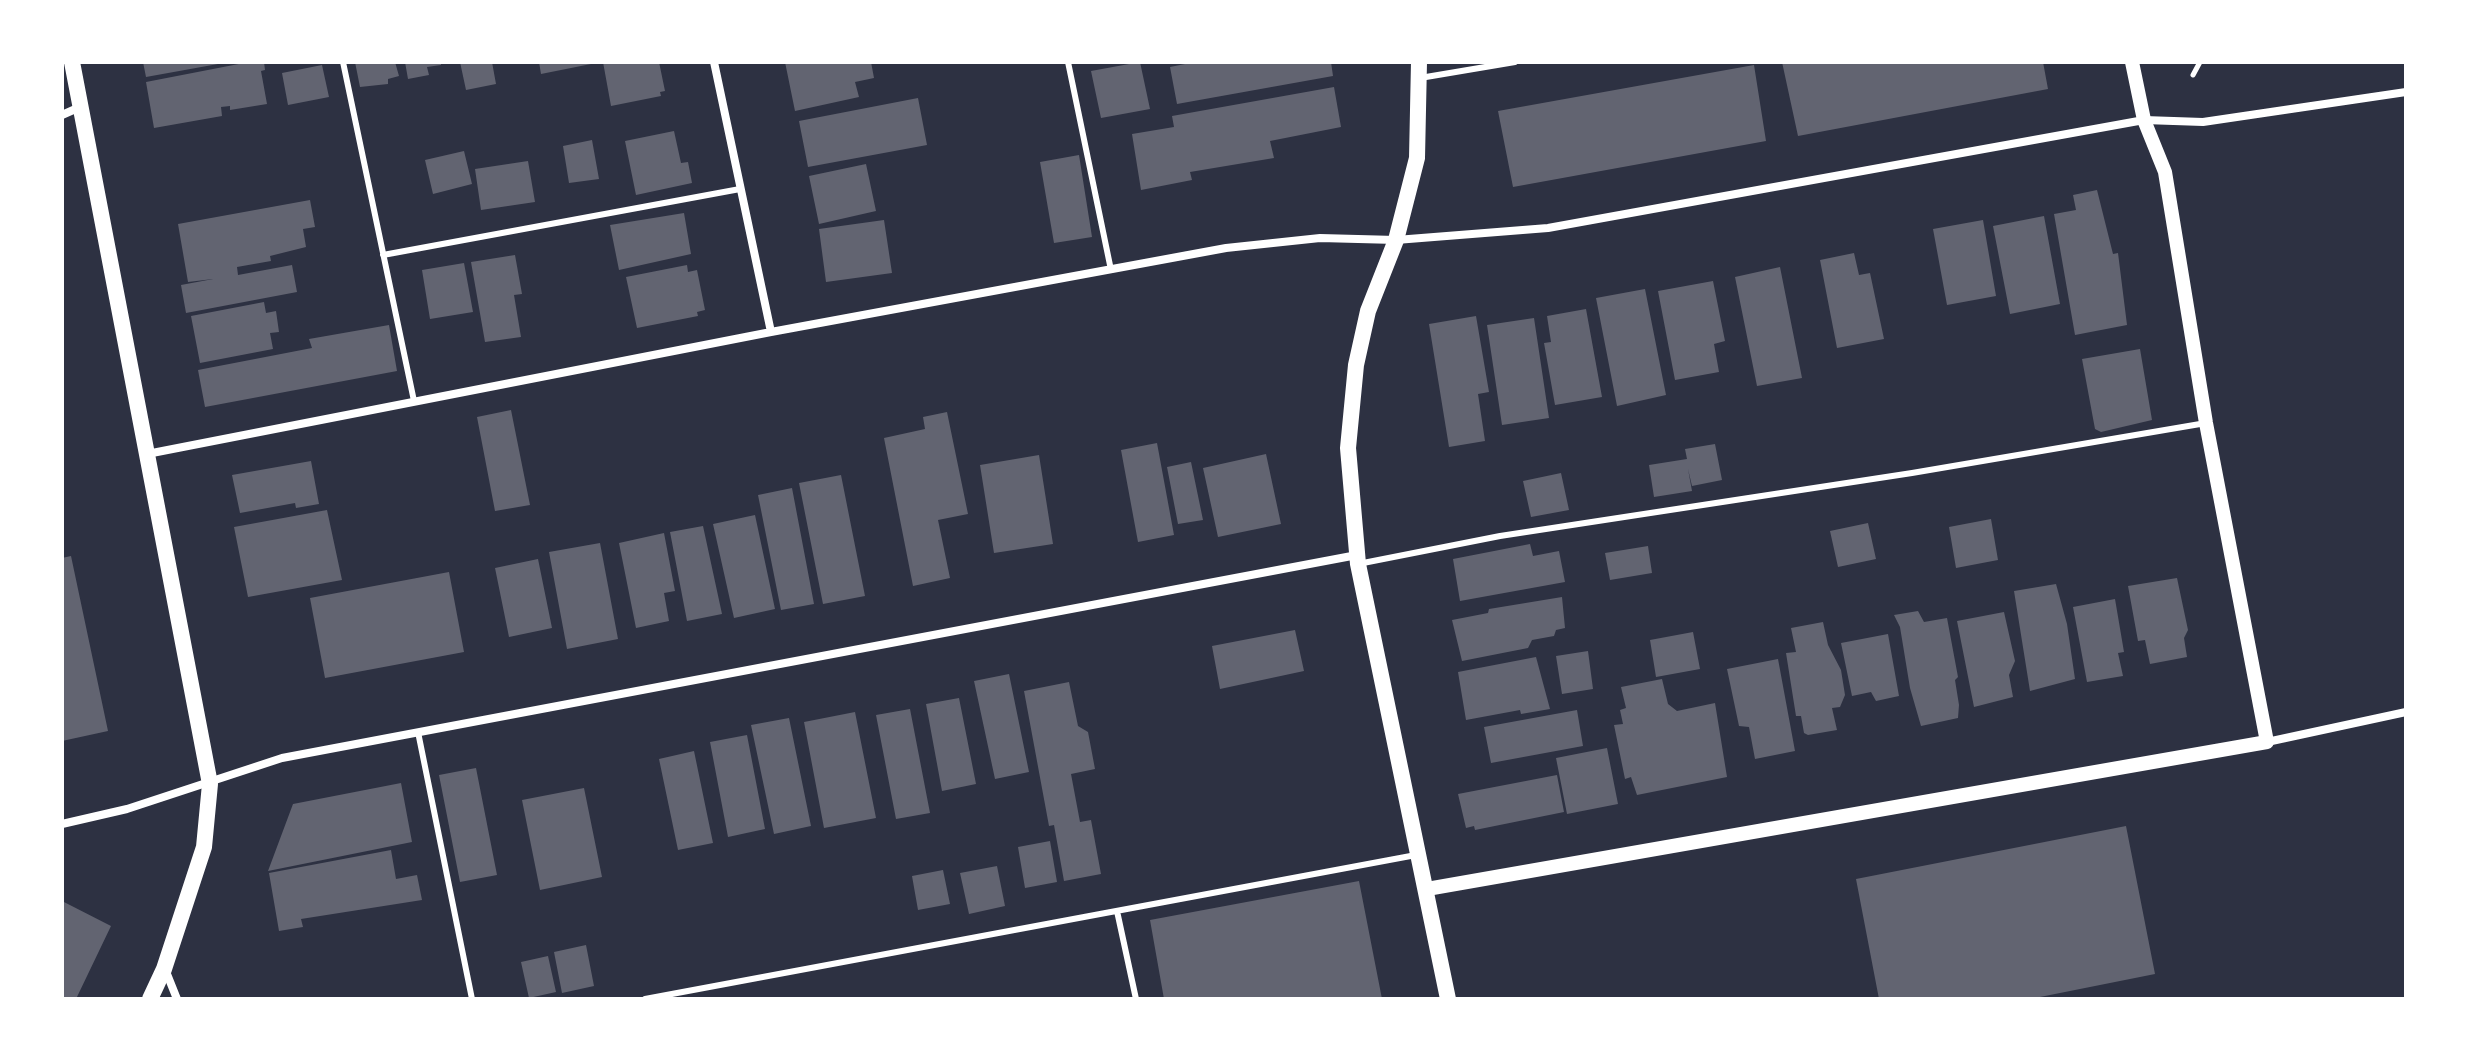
<!DOCTYPE html>
<html>
<head>
<meta charset="utf-8">
<style>
	body { margin:0 }
	#map { position:relative; width:2468px; height:1061px; overflow:hidden; background:#2d3142; font-family:"Open Sans",sans-serif }
	canvas { display:block }
	.frame { position:absolute; inset:0; border:64px solid #fff; pointer-events:none }
</style>
</head>
<body>
<div id="map">
<canvas width="2468" height="1061"></canvas>
<div class="frame"></div>
</div>
<script>
const c = document.querySelector('canvas').getContext('2d');
c.lineJoin = 'round';
function fill(path, color) { c.fillStyle = color; c.fill(path, 'evenodd'); }
function stroke(path, color, width, dash) { c.strokeStyle = color; c.lineWidth = width; c.lineCap = dash ? 'butt' : 'round'; c.setLineDash(dash || []); c.stroke(path); }
fill(new Path2D(`
	M143,62H218V64L146,77Z
	M249,62H264L265,70L261,71L267,104L230,110V106L221,107L222,116L154,128L146,82Z
	M355,62H395L399,76L388,79V84L360,87Z
	M405,62H441V65L427,67L429,75L408,79Z
	M460,62H492L496,84L466,90Z
	M539,62H595L596,63L541,74Z
	M603,62H659L665,91L660,92L661,96L611,106Z
	M785,62H871L874,78L855,82L859,97L795,111Z
	M1140,62L1150,109L1101,118L1091,71Z
	M1195,62H1331L1333,76L1177,104L1170,67Z
	M1782,62H2043L2048,89L1798,136Z
	M322,65L329,97L288,105L282,73Z
	M1754,65L1766,141L1513,187L1498,111Z
	M1334,87L1341,127L1270,141L1274,158L1190,172L1192,180L1141,190L1132,134L1174,127L1172,116Z
	M918,98L927,145L808,167L799,121Z
	M674,131L681,163L688,162L692,183L636,195L625,141Z
	M592,140L599,179L569,183L563,146Z
	M464,151L472,184L433,194L425,160Z
	M1079,155L1092,237L1054,243L1040,162Z
	M528,161L535,202L481,210L475,169Z
	M866,164L876,211L819,224L809,176Z
	M2097,190L2113,254L2118,253L2127,325L2075,335L2054,214L2076,210L2073,195Z
	M310,200L315,227L303,229L306,247L270,256L271,261L237,267L238,275L292,265L297,292L186,313L181,285L213,279L188,282L178,224Z
	M684,213L691,254L619,270L610,225Z
	M2044,216L2060,304L2010,314L1993,226Z
	M884,220L892,273L826,282L819,229Z
	M1983,220L1996,296L1947,305L1933,229Z
	M1854,253L1859,275L1870,273L1884,339L1837,348L1820,260Z
	M515,255L522,294L514,295L521,337L485,342L471,262Z
	M464,263L473,312L430,319L422,270Z
	M687,265L688,272L697,270L705,310L697,312L698,316L637,328L626,277Z
	M1780,267L1802,378L1757,386L1735,277Z
	M1713,281L1725,341L1714,344L1719,372L1675,380L1658,291Z
	M1645,289L1666,395L1617,406L1596,298Z
	M264,302L266,313L276,311L279,332L270,333L273,349L200,363L191,316Z
	M1586,309L1602,397L1555,405L1544,343L1551,342L1547,316Z
	M1476,316L1489,392L1478,394L1485,441L1449,447L1429,324Z
	M1534,318L1549,418L1502,425L1487,325Z
	M389,325L397,371L205,407L198,370L312,348L309,339Z
	M2140,349L2152,420L2101,432L2095,429L2082,359Z
	M511,410L530,505L495,511L477,417Z
	M947,412L968,514L938,520L950,578L913,586L884,438L925,429L923,417Z
	M1157,443L1174,535L1138,542L1121,450Z
	M1715,444L1722,480L1692,486L1688,469L1692,491L1654,497L1649,465L1687,459L1685,449Z
	M1266,454L1281,524L1218,537L1203,468Z
	M1039,455L1053,544L994,553L980,465Z
	M311,461L319,504L296,508L295,503L240,513L232,475Z
	M1191,462L1203,520L1178,524L1167,467Z
	M1561,473L1569,510L1531,517L1523,481Z
	M841,475L865,596L823,604L799,483Z
	M792,488L814,604L781,610L758,495Z
	M327,510L342,580L248,597L234,527Z
	M755,515L775,609L734,618L713,524Z
	M1991,519L1998,560L1956,568L1949,527Z
	M1868,523L1876,559L1838,567L1830,531Z
	M703,526L722,614L687,621L670,532Z
	M664,533L675,591L664,593L669,621L636,628L619,543Z
	M600,543L618,639L567,649L549,552Z
	M1530,544L1533,556L1559,551L1565,582L1460,601L1453,559Z
	M1648,546L1652,573L1610,580L1605,553Z
	M71,556L108,731L62,741V558Z
	M538,559L552,628L509,637L495,568Z
	M449,572L464,652L325,678L310,598Z
	M2177,578L2188,630L2184,638L2187,657L2150,664L2145,640L2138,641L2128,586Z
	M2056,584L2067,624L2075,679L2030,691L2014,591Z
	M1562,597L1565,628L1556,630L1554,636L1532,640L1528,648L1462,661L1452,620L1488,613L1489,609Z
	M2115,599L2124,652L2118,653L2123,676L2087,682L2073,607Z
	M1918,611L1924,622L1947,618L1958,677L1955,680L1959,705L1958,718L1921,726L1910,688L1900,627L1894,615Z
	M2004,612L2015,661L2009,675L2013,697L1974,707L1957,621Z
	M1823,622L1828,645L1841,670L1845,695L1840,707L1832,708L1837,730L1808,735L1804,733L1801,716H1796L1786,653L1796,652L1791,628Z
	M1295,630L1304,671L1220,689L1212,646Z
	M1693,632L1700,669L1656,677L1650,640Z
	M1888,634L1899,696L1876,701L1871,692L1852,696L1841,643Z
	M1588,651L1593,689L1562,694L1556,656Z
	M1536,657L1550,709L1521,714L1520,710L1466,720L1458,672Z
	M1778,659L1795,751L1755,759L1749,727L1739,726L1727,669Z
	M1009,674L1029,772L995,779L974,681Z
	M1662,679L1668,704L1677,711L1715,703L1727,777L1637,795L1631,777L1625,779L1614,725L1623,724L1620,710L1626,708L1621,687Z
	M1069,682L1078,726L1088,732L1095,769L1071,774L1080,822L1091,820L1101,874L1064,881L1054,825L1049,826L1024,691Z
	M959,698L976,784L942,791L926,704Z
	M910,709L930,813L896,819L876,715Z
	M1577,710L1583,746L1491,763L1484,727Z
	M855,712L876,818L824,828L804,722Z
	M789,718L811,826L774,834L751,725Z
	M747,735L765,829L728,837L710,742Z
	M1607,748L1618,804L1567,814L1556,758Z
	M694,751L713,843L678,850L659,759Z
	M476,768L497,875L460,882L439,775Z
	M1557,775L1564,812L1475,830L1474,826L1466,828L1458,794Z
	M401,783L412,842L268,871L293,804Z
	M584,788L602,877L540,890L522,800Z
	M2126,826L2155,974L2030,999H1879L1856,879Z
	M1050,841L1057,882L1025,888L1018,847Z
	M391,850L396,879L417,875L422,900L301,919L303,927L279,931L269,873Z
	M997,866L1005,906L969,914L960,873Z
	M943,870L950,904L918,910L912,876Z
	M1359,881L1382,999H1164L1150,920Z
	M62,901L111,926L76,999H62Z
	M586,945L594,986L562,993L554,952Z
	M548,956L556,992L529,998L521,962Z`), '#626471');
stroke(new Path2D(`
	M2193,75L2200,62`), '#fff', 5);
stroke(new Path2D(`
	M343,62L414,401
	M1068,62L1111,270
	M1420,78L1515,62
	M383,255L740,189
	M1358,564L1500,536L1912,473L2206,423
	M418,732L472,999
	M1117,911L1136,999
	M645,999L1416,855`), '#fff', 6);
stroke(new Path2D(`
	M714,62L771,332
	M62,115L80,107
	M147,454L771,332L1226,248L1320,238L1396,240L1548,228L2144,120L2203,122L2406,92
	M2267,742L2406,712
	M62,824L127,809L282,758L1357,555
	M165,969L177,999`), '#fff', 8);
stroke(new Path2D(`
	M1427,889L2267,742L2206,423L2165,172L2144,120L2132,62`), '#fff', 14);
stroke(new Path2D(`
	M72,62L210,784L204,847L164,969L150,999
	M1419,62L1417,158L1396,240L1368,311L1356,365L1348,448L1358,564L1448,999`), '#fff', 16);
</script>
</body>
</html>
